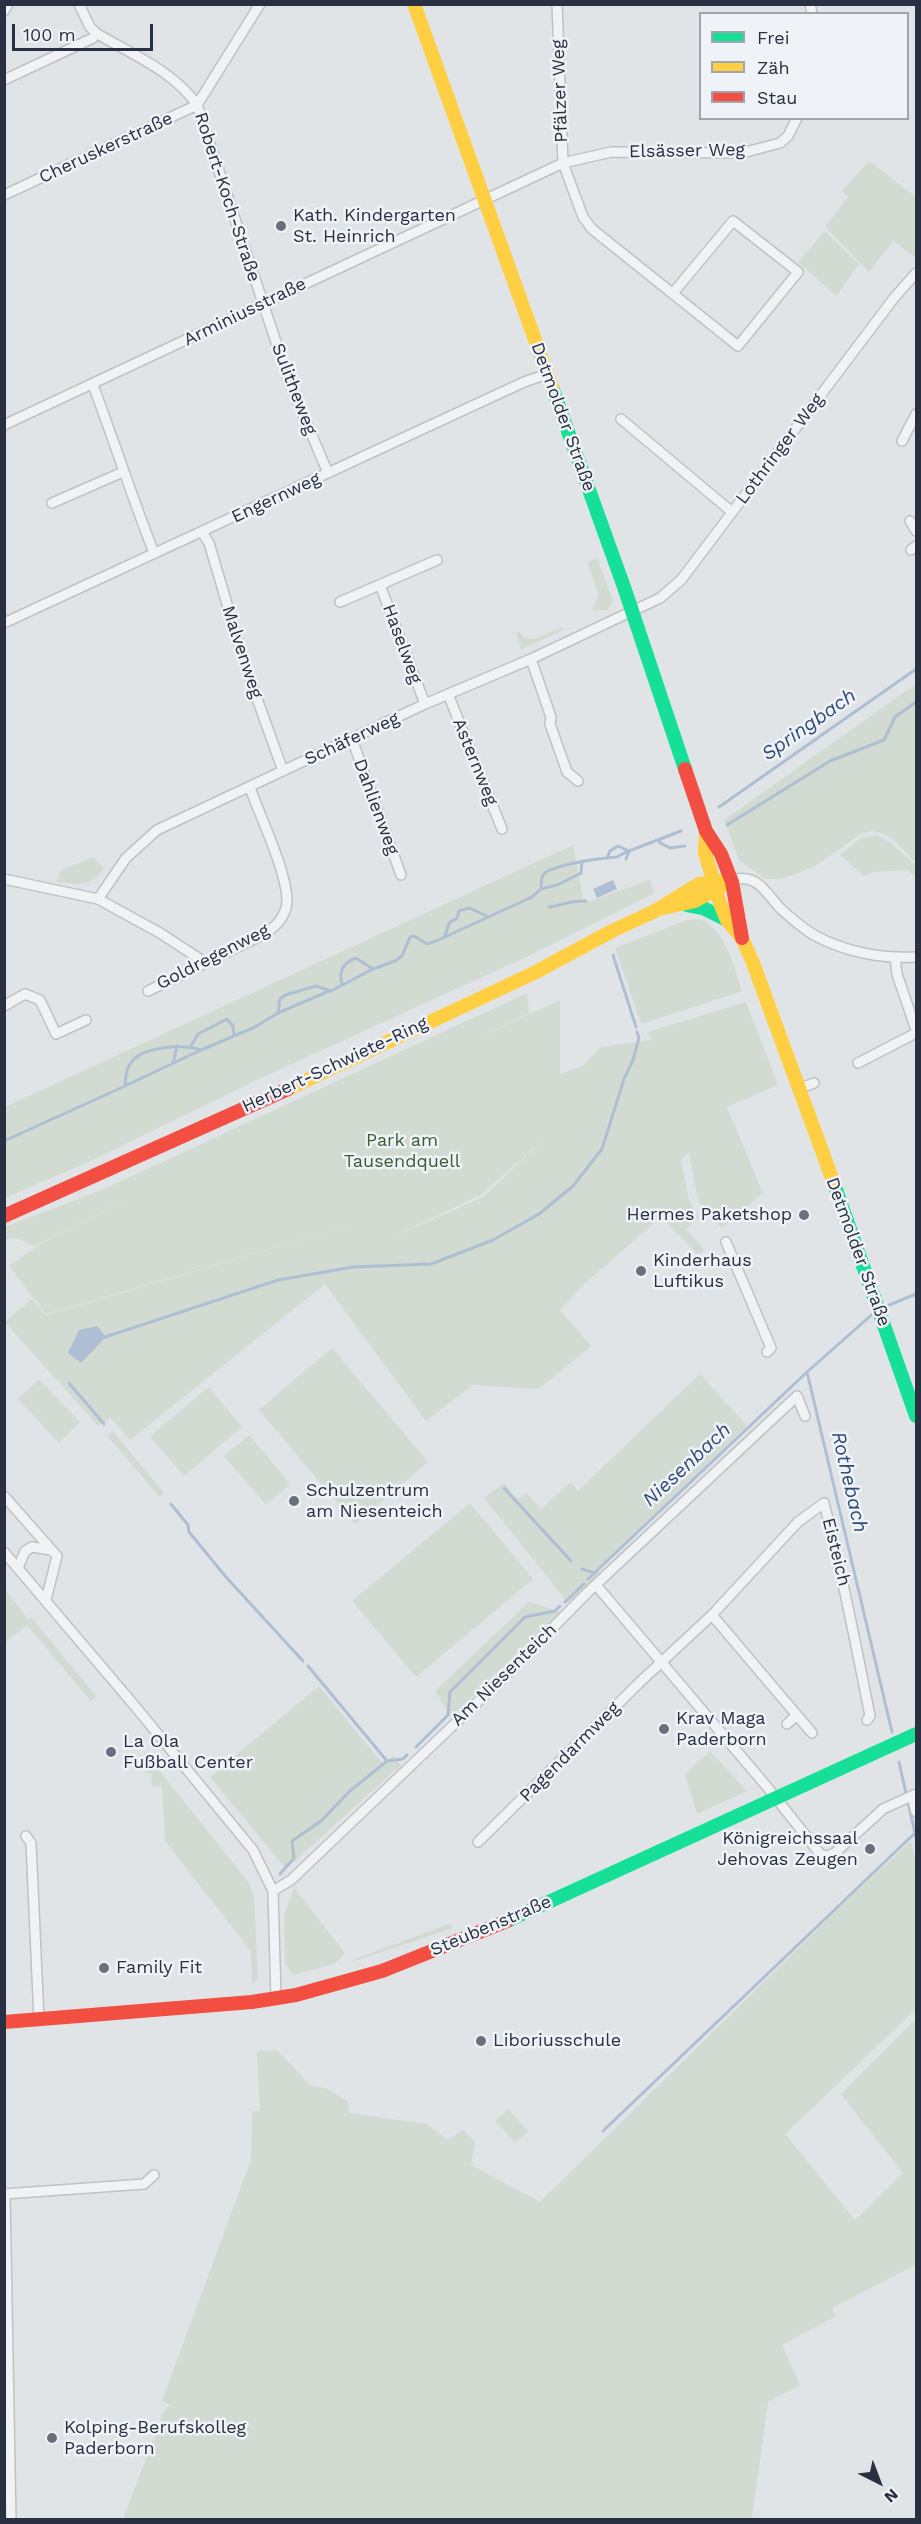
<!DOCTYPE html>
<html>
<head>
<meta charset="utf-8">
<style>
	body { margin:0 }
	#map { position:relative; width:921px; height:2524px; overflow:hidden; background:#e1e4e7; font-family:"Work Sans",sans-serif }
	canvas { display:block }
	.frame { position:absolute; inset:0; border:6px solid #283041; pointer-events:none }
	.legend { position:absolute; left:699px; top:12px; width:210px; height:108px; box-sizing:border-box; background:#eff2f6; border:2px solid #9fa4ae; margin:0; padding:8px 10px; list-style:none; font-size:18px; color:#283041 }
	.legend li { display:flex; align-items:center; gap:12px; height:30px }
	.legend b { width:30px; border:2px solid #9fa4ae }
	.north { position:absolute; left:849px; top:2452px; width:60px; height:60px; -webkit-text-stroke:4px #eff2f6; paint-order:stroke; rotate:138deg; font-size:16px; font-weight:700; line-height:24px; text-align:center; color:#283041 }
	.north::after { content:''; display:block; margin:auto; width:21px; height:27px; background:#283041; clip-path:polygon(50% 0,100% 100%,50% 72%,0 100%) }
	.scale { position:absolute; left:12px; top:24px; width:141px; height:27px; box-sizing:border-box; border:3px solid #283041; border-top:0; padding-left:8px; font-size:18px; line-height:21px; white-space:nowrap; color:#283041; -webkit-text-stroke:4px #eff2f6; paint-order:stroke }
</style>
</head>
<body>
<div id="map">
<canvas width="921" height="2524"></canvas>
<div class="frame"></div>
<ul class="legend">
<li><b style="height:8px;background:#16e098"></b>Frei</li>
<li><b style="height:8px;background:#ffcf43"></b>Zäh</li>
<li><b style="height:8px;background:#f24e42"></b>Stau</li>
</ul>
<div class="north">N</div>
<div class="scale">100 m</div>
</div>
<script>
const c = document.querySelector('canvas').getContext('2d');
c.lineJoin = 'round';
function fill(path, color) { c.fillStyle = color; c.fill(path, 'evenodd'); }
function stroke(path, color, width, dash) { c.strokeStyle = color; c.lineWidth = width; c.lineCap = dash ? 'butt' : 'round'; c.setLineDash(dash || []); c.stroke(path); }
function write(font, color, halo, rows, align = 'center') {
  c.font = font + ' "Work Sans",sans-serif'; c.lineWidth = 5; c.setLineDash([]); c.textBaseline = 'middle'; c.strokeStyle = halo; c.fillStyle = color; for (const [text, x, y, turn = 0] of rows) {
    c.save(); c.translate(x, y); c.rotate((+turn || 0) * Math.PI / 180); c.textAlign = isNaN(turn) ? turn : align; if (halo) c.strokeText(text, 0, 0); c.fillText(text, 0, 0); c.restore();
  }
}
fill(new Path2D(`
	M869,161L916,197V256L915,257L893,241L869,272L825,227L848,197L842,191Z
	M825,231L859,264L836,296L798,262Z
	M597,558L613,601L607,610H594L593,606L599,596L587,562Z
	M561,627L565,629L521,650L516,633L520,632L524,638L536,639Z
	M916,684V863L894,840L883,833L872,831L861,834L815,866L799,873L781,879H765L739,860L724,820Z
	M876,835L891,843L916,866V878L908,870L872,872L864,876L840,855L860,839Z
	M573,845L584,903L650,880L654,893L522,959L259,1079L93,1160L5,1198V1107Z
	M93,857L104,868C88,889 81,884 57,882L60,871Z
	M700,919C727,932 733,964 742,991L641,1024L615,948L687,920Z
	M527,993L529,1013L482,1036L560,1000V1074L583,1066L601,1047L651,1040L648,1032L746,1002L778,1085L727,1107L763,1193L722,1228L702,1208L697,1196L689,1152L681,1160L689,1199L698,1218L686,1229L704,1250L698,1255L661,1217L583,1285L560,1310L591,1346L539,1389L473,1385L426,1421L325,1284L130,1440L111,1418L98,1426L5,1322L32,1299L46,1315L372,1219L46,1314L9,1266L40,1244L136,1195L34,1246L16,1238L5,1239V1227L104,1189ZM544,1139L483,1197L388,1239L481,1195Z
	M332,1348L428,1462L355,1524L259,1410Z
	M700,1374L747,1426L597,1569L600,1573L568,1603L484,1498L504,1483L518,1499L526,1493L541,1509L571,1482L578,1491Z
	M39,1379L80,1422L59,1443L18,1399Z
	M209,1387L242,1427L184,1476L150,1436Z
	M113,1431L164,1493L160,1497L107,1436Z
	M249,1435L290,1484L266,1505L224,1456Z
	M470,1503L533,1579L416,1677L352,1601Z
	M5,1589L28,1619L31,1617L96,1696L91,1701L27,1625L5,1643Z
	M529,1602L560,1612L451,1717L435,1691Z
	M319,1686L383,1764L394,1755L401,1765L286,1869L210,1777Z
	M144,1751L249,1883L254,1897L258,1978L252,1985L251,1951L165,1841L162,1786L152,1787L151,1773H145Z
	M710,1751L747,1791L697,1814L685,1774Z
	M911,1841L916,1864V2009L785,2134L855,2220L903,2173L841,2094L916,2019V2265L832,2308L836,2316L782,2345L800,2385L768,2402L752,2519H123L164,2411L170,2405L162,2401L251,2160L252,2111H260L257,2051L277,2050L311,2086L326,2088L348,2102L349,2113L426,2124L448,2140L463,2130L475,2142L471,2165L540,2202L842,1905Z
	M294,1888L345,1953L334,1964L294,1975L285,1964L284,1915Z
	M449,1924L453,1928L352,1962L355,1959Z
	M508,2109L528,2131L515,2143L495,2121Z`), '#d1dbd2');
fill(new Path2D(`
	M613,880L617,889L597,898L593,889Z
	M97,1326L106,1337L81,1363L68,1353L79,1330Z`), '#afbfd3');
stroke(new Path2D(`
	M719,807L916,669
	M727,825L830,761L884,740L895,717L916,702
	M659,839L660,843L670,848L685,846
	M607,858L617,857L628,851
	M626,859L629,851
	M541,889L557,885L581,873L582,862
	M549,907C562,905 573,900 586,901
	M445,936L449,923L457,918L459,911L469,908L487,916
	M613,955L636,1027
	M342,984C338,971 343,963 356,958L373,969
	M278,1013L329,991
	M191,1046L198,1034L227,1019L233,1026L234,1035
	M173,1064L177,1046
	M125,1086L201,1050L253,1028L278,1013L280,999L285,995L316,986L331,991L373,969L395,961L402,956L410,937L414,936L427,944L436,941L532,897L541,889C541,885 541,879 543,875C548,866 595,859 607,858L610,851L618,846L629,851L681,831
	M4,1141L125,1086C126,1078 125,1071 130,1064C141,1046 183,1044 201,1050
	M882,1308L916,1294
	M102,1338L278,1280L353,1267L431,1264L493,1240L539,1214L573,1186L602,1149L624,1079L633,1060L639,1038L637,1032
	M807,1372L892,1732
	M69,1383L104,1424
	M504,1488L571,1561
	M171,1504L188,1525L189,1532L226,1577L303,1661
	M582,1569L595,1573
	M588,1579L807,1372L876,1311
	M565,1602L584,1584
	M308,1666L387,1761
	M416,1747L448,1715L450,1692L525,1617L555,1611L560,1606
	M899,1762L916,1838
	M280,1874L294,1858L292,1841L321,1821L350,1791L387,1761L403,1759L407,1755
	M603,2131L915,1833`), '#afbfd3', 3);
const street = new Path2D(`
	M79,4L90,27L96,33C131,54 174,71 197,105L290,384L328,473
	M810,4L812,14
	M4,11L8,4
	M4,80L93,38L96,33
	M4,195L197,105L260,4
	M673,293L733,221L798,272L738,346L592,229L583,217L563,163L611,152L742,153L780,143L788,136L797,118
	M93,385C114,441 132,497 154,553
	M621,419L732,512
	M4,425L563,163L557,4
	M902,441L916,414
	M52,503L123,472
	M910,521L916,531
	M202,532L209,543L245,665L283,771
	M911,550L916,546
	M380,585L425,704
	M340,602L437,560
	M4,623L524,382L547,374
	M531,659L551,717L550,724L567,772L578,781
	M448,694L502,829
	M352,739L401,875
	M4,879L98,899L160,933L206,963
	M730,880C758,873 764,891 781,909C791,918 802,928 814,935C845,952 882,959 916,957
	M98,899L126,858L157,830L425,704L531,659L660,598L681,580L894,298L916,273
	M895,958L897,974L916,1030
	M148,991L262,935C274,928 282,921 286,908C293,884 259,814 250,788
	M4,1006L25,994L40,1000L56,1034L86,1020
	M858,1063L916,1033
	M798,1089L814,1083
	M726,1242L771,1348L767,1352
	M4,1496L57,1556L46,1600
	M4,1552L134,1705L253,1850L273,1891L276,1999
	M18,1568L25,1551L32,1547L51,1550
	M596,1585L768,1788L821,1855L828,1856L836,1852L883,1809L916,1794
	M712,1615L812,1733
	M787,1724L797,1715
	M912,1796L916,1812
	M26,1836L31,1843L39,2020
	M478,1842L640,1682L712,1615L798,1522L824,1503C842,1573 856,1644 870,1716L867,1720
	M273,1891L291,1880L508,1673L588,1592L797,1396L805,1416
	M4,2194L144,2184L154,2175
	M5,2194L11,2520`);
stroke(street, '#bfc2c5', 12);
stroke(street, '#f1f2f3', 9);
stroke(new Path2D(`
	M552,387L624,587L685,769
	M687,905L703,908L727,920
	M833,1181L916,1416
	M507,1921L916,1734`), '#16e098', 14);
stroke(new Path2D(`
	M414,4L552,387
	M706,831L705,853L720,903L727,920L742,938L753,963L833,1181
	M663,908L695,901L723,885
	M288,1089L536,972L612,931L655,911L699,884L730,880`), '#ffcf43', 14);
stroke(new Path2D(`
	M685,769L706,831L721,854L732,882L742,938
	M4,1216L288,1089
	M4,2022L252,2002L296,1995L382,1971L507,1921`), '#f24e42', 14);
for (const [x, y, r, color] of [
	[281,226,6,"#696f7b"],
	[804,1215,6,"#696f7b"],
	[641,1271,6,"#696f7b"],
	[294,1501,6,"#696f7b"],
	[664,1729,6,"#696f7b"],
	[111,1752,6,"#696f7b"],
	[870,1849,6,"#696f7b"],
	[104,1968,6,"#696f7b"],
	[481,2041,6,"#696f7b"],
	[52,2438,6,"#696f7b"]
]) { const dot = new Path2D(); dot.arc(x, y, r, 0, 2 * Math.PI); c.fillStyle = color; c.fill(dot); stroke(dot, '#eff2f6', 2); }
write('18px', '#283041', '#eff2f6', [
	["Pfälzer Weg",560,91,-92],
	["Cheruskerstraße",106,148,-25],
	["Elsässer Weg",687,151,-1],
	["Robert-Koch-Straße",227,197,72],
	["Arminiusstraße",245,312,-26],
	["Sulitheweg",294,389,69],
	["Detmolder Straße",563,417,70],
	["Lothringer Weg",780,449,-53],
	["Engernweg",276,498,-25],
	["Haselweg",402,644,70],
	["Malvenweg",242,652,72],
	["Schäferweg",352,739,-25],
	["Asternweg",475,762,68],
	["Dahlienweg",376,807,70],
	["Goldregenweg",213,957,-27],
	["Herbert-Schwiete-Ring",335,1065,-25],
	["Detmolder Straße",858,1252,70],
	["Eisteich",836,1552,76],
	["Am Niesenteich",504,1675,-44],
	["Pagendarmweg",570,1752,-45],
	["Steubenstraße",491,1926,-23]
]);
write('18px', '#283041', '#eff2f6', [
	["Kath. Kindergarten",293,216],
	["St. Heinrich",293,237],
	["Hermes Paketshop",792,1215,"right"],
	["Kinderhaus",653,1261],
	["Luftikus",653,1282],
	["Schulzentrum",306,1491],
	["am Niesenteich",306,1512],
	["Krav Maga",676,1719],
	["Paderborn",676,1740],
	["La Ola",123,1742],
	["Fußball Center",123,1763],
	["Königreichssaal",858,1839,"right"],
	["Jehovas Zeugen",858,1860,"right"],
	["Family Fit",116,1968],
	["Liboriusschule",493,2041],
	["Kolping-Berufskolleg",64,2428],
	["Paderborn",64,2449]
], 'left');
write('18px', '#3b5d34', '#eff2f6', [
	["Park am",402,1141],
	["Tausendquell",402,1162]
]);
write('italic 20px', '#304d76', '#eff2f6', [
	["Springbach",809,725,-35],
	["Niesenbach",687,1465,-43],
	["Rothebach",849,1482,77]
]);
</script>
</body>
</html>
